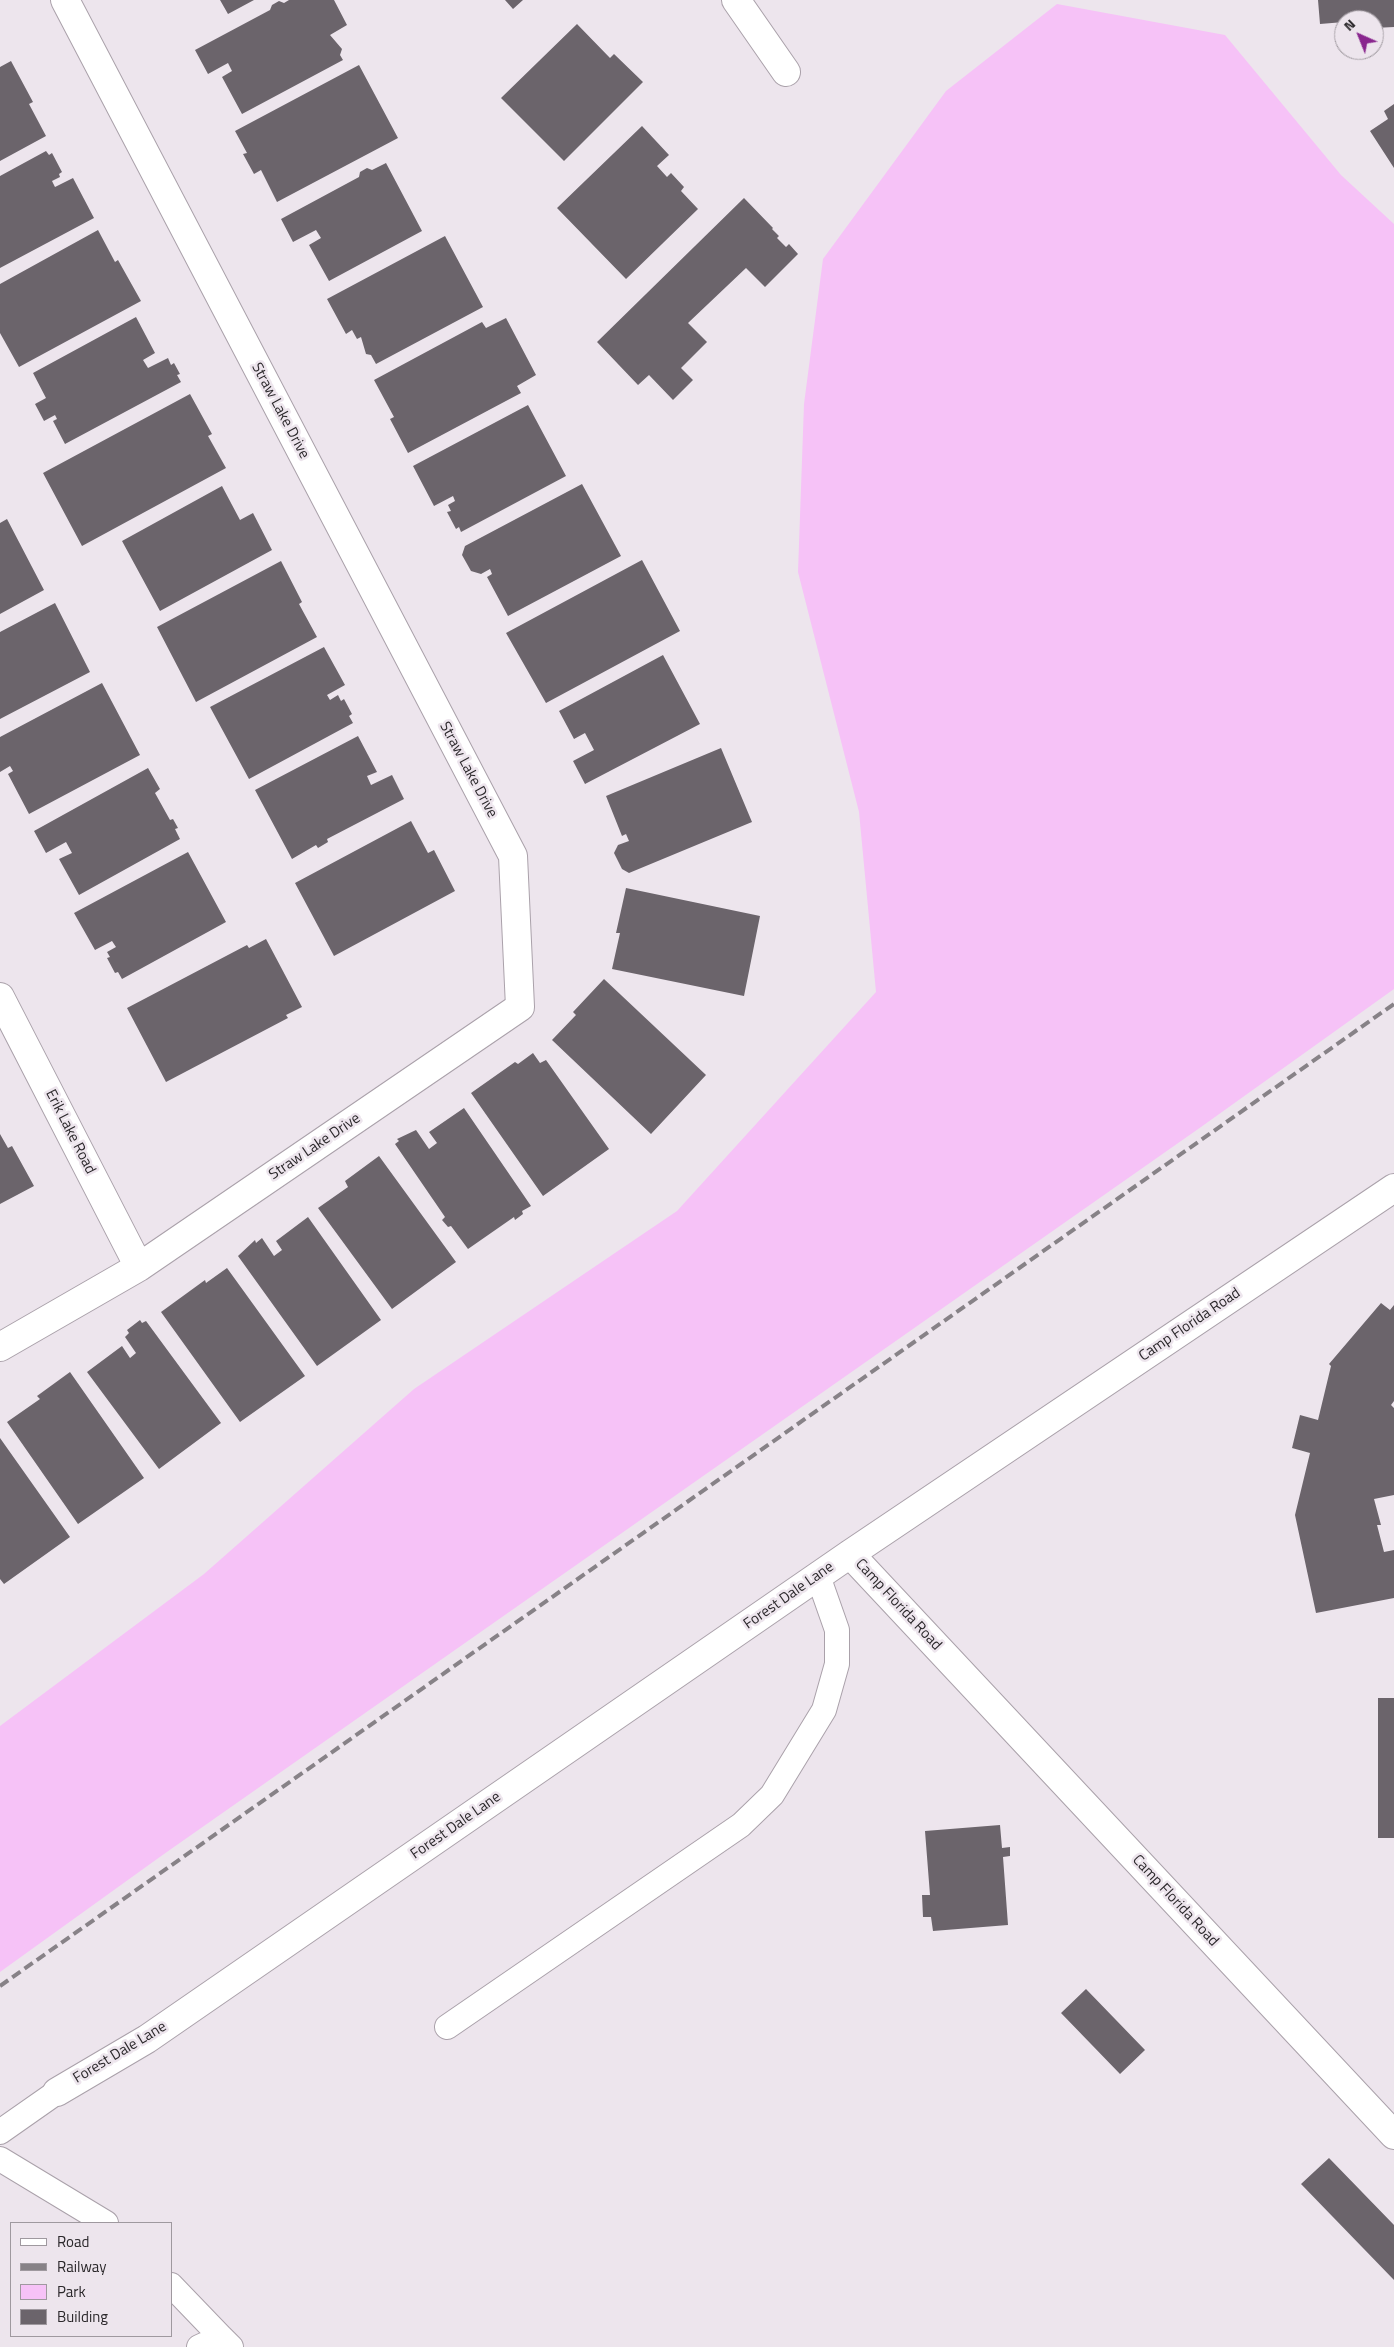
<!DOCTYPE html>
<html>
<head>
<meta charset="utf-8">
<style>
	body { margin:0 }
	#map { position:relative; width:1394px; height:2347px; overflow:hidden; background:#ede5ed; font-family:"Titillium Web",sans-serif }
	canvas { display:block }
	.legend { position:absolute; left:10px; top:2222px; width:162px; height:115px; box-sizing:border-box; background:#ede5ed; border:1px solid #9f999f; margin:0; padding:6px 9px; list-style:none; font-size:15px; color:#2b282b }
	.legend li { display:flex; align-items:center; gap:10px; height:25px }
	.legend b { width:25px; border:1px solid #9f999f }
	.north { position:absolute; left:1334px; top:10px; width:50px; height:50px; box-sizing:border-box; background:#ede5ed; border:1px solid #9f999f; border-radius:50%; rotate:316deg; font-size:14px; font-weight:700; line-height:20px; text-align:center; color:#2b282b }
	.north::after { content:''; display:block; margin:auto; width:18px; height:22px; background:#89268e; clip-path:polygon(50% 0,100% 100%,50% 72%,0 100%) }
</style>
</head>
<body>
<div id="map">
<canvas width="1394" height="2347"></canvas>
<ul class="legend">
<li><b style="height:6px;background:#fff"></b>Road</li>
<li><b style="height:6px;background:#878287"></b>Railway</li>
<li><b style="height:14px;background:#f6c2f7"></b>Park</li>
<li><b style="height:14px;background:#6b646b"></b>Building</li>
</ul>
<div class="north">N</div>
</div>
<script>
const c = document.querySelector('canvas').getContext('2d');
c.lineJoin = 'round';
function fill(path, color) { c.fillStyle = color; c.fill(path, 'evenodd'); }
function stroke(path, color, width, dash) { c.strokeStyle = color; c.lineWidth = width; c.lineCap = dash ? 'butt' : 'round'; c.setLineDash(dash || []); c.stroke(path); }
function write(font, color, halo, rows, align = 'center') {
  c.font = font + ' "Titillium Web",sans-serif'; c.lineWidth = 5; c.setLineDash([]); c.textBaseline = 'middle'; c.strokeStyle = halo; c.fillStyle = color; for (const [text, x, y, turn = 0] of rows) {
    c.save(); c.translate(x, y); c.rotate((+turn || 0) * Math.PI / 180); c.textAlign = isNaN(turn) ? turn : align; if (halo) c.strokeText(text, 0, 0); c.fillText(text, 0, 0); c.restore();
  }
}
fill(new Path2D(`
	M1057,4L1225,35L1341,175L1394,224V989L1201,1127L164,1854L0,1972V1726L204,1574L414,1389L677,1211L876,992L859,812L798,572L804,404L823,259L946,91Z`), '#f6c2f7');
fill(new Path2D(`
	M220,0H254L228,14Z
	M289,0H334L347,25L330,35L342,49L340,55L343,60L242,114L222,77L232,71L228,63L208,74L195,50L270,10L272,5L279,1L284,3Z
	M505,0H523L513,9Z
	M1318,0H1394V27L1374,28V20H1344V22L1320,24Z
	M577,24L610,58L614,54L643,82L564,161L501,98Z
	M11,61L33,102L29,104L46,136L0,161V67Z
	M359,65L398,138L277,202L261,170L254,174L243,154L247,153L235,131Z
	M1394,104V168L1370,131L1388,119L1384,111Z
	M642,126L669,155L657,166L667,177L671,173L684,187L681,191L698,209L626,279L557,208Z
	M46,151L49,155L52,153L62,172L59,174L60,177L52,181L55,187L73,178L94,218L0,268V176Z
	M386,163L422,231L329,281L309,245L321,238L316,230L293,242L281,219L359,177L360,172L367,168L372,170Z
	M744,198L773,228L772,229L779,236L777,238L786,247L789,244L798,254L765,287L746,268L688,323L707,342L681,368L693,380L673,400L649,375L638,385L597,342Z
	M98,230L115,262L118,260L141,301L19,367L0,333V284Z
	M445,236L483,307L376,364L371,355L366,354L361,337L357,339L352,330L346,334L327,299Z
	M136,317L155,353L143,360L148,368L168,358L171,365L174,363L180,374L177,375L181,382L65,444L53,421L57,419L55,415L44,421L35,404L46,398L33,373Z
	M506,318L536,375L517,386L521,393L408,453L390,419L394,417L374,380L482,322L486,328Z
	M190,394L212,434L208,436L226,468L82,546L43,473Z
	M528,405L566,476L461,532L459,527L456,529L447,512L451,511L448,505L455,501L453,496L434,506L413,466Z
	M582,484L621,556L508,616L487,577L492,574L490,569L481,574L471,571L462,555L465,546Z
	M222,486L240,520L253,513L272,550L160,611L122,541Z
	M7,519L44,590L0,614V523Z
	M642,560L680,631L546,703L506,633Z
	M281,561L302,602L299,604L317,637L196,702L157,627Z
	M55,603L90,672L0,719V632Z
	M324,647L345,685L327,695L330,700L338,695L341,701L344,699L352,714L349,716L353,723L249,779L210,707Z
	M663,655L700,724L585,784L573,761L594,750L585,733L574,739L559,711Z
	M102,683L140,755L29,814L8,774L13,771L10,766L0,772V737Z
	M358,736L377,772L367,776L371,785L392,775L404,799L327,839L328,842L318,848L316,845L292,859L255,790Z
	M721,748L752,822L629,873L622,869L614,853L618,845L629,841L626,834L622,836L606,796Z
	M148,768L160,789L155,793L170,820L173,819L178,828L175,829L180,839L79,895L59,859L72,853L66,842L46,853L34,831Z
	M411,821L428,853L434,850L455,891L334,956L295,883Z
	M188,852L226,922L122,979L118,972L115,973L107,958L110,957L107,952L116,947L112,941L95,950L74,913Z
	M626,888L760,916L744,996L612,969L620,933H616Z
	M266,939L302,1007L286,1015L288,1018L166,1082L127,1008L247,945L249,948Z
	M604,979L706,1075L651,1134L552,1040L576,1015L573,1012Z
	M533,1053L540,1063L546,1060L609,1149L543,1196L471,1093L515,1062L518,1064Z
	M464,1108L531,1206L522,1211L523,1214L515,1220L514,1217L468,1249L451,1226L448,1227L442,1220L445,1217L395,1144L399,1141L397,1139L416,1130L429,1149L437,1143L429,1132Z
	M0,1134L8,1148L12,1146L34,1186L0,1204Z
	M379,1156L456,1262L392,1309L318,1208L348,1187L345,1181Z
	M308,1217L381,1320L317,1366L238,1256L255,1240L256,1243L262,1238L274,1256L282,1250L276,1241Z
	M227,1268L305,1376L240,1422L161,1312L205,1280L206,1283Z
	M1381,1303L1390,1310L1394,1305V1401L1391,1405L1394,1408V1495L1374,1499L1381,1525H1377L1384,1552L1394,1550V1598L1316,1613L1295,1515L1310,1453L1292,1448L1300,1415L1318,1420L1331,1366L1329,1364Z
	M140,1320L142,1323L146,1321L221,1423L159,1469L87,1372L122,1346L130,1358L136,1353L125,1337L129,1333L127,1330Z
	M70,1372L144,1478L78,1524L7,1422L40,1399L37,1396Z
	M0,1438L70,1537L4,1584L0,1579Z
	M1378,1698H1394V1838H1378Z
	M1000,1825L1002,1848L1010,1847V1856L1003,1857L1008,1925L933,1931L931,1917H923L922,1895H930L925,1831Z
	M1086,1989L1145,2050L1120,2074L1061,2013Z
	M1329,2158L1394,2225V2280L1301,2184Z`), '#6b646b');
const lane = new Path2D(`
	M447,2027L741,1825L772,1795L824,1710L837,1664V1630L818,1576
	M0,2132L57,2092
	M0,2159L106,2223
	M171,2285L221,2337
	M199,2347L221,2337L231,2347`);
const street = new Path2D(`
	M736,0L786,72
	M0,997L139,1267
	M0,1347L139,1267L520,1007L513,856L65,0
	M850,1554L1394,2135
	M57,2092L147,2039L850,1554L1394,1188`);
stroke(lane, '#aaa1aa', 26);
stroke(street, '#aaa1aa', 30);
stroke(lane, '#fff', 24);
stroke(street, '#fff', 28);
stroke(new Path2D(`
	M0,1986L1394,1004`), '#878287', 4, [10, 5]);
write('15px', '#2b282b', '#ede5ed', [
	["Straw Lake Drive",280,411,62],
	["Straw Lake Drive",468,770,62],
	["Erik Lake Road",70,1132,63],
	["Straw Lake Drive",315,1147,-34],
	["Camp Florida Road",1190,1325,-34],
	["Forest Dale Lane",789,1596,-35],
	["Camp Florida Road",898,1605,47],
	["Forest Dale Lane",456,1826,-35],
	["Camp Florida Road",1175,1901,47],
	["Forest Dale Lane",120,2053,-31]
]);
</script>
</body>
</html>
